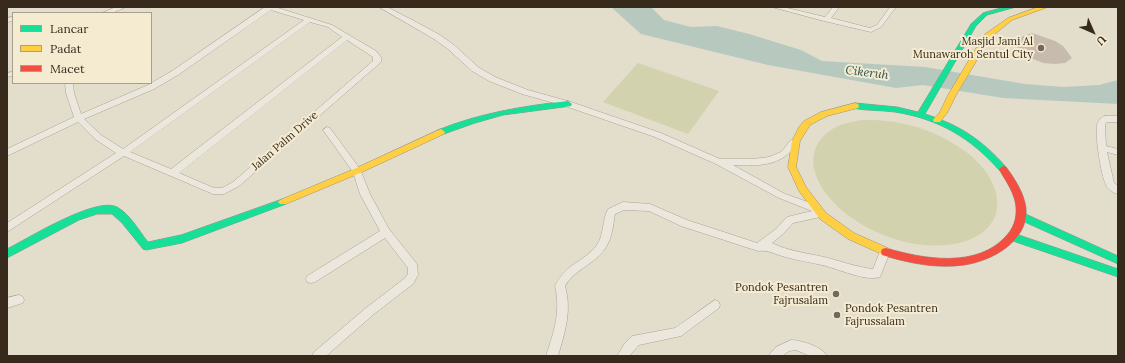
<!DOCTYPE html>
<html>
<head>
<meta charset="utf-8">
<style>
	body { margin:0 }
	#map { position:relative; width:1125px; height:363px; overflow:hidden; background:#e3ddcc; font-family:Lora,serif }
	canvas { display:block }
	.frame { position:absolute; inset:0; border:8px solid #372a1d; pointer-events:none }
	.legend { position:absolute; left:12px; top:12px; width:140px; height:72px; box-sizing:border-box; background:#f5ebd1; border:1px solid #a99e89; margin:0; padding:5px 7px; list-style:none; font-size:12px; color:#372a1d }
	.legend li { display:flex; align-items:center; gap:8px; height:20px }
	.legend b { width:20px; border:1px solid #a99e89 }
	.north { position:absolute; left:1073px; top:12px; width:40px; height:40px; -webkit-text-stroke:3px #f5ebd1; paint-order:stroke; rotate:135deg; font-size:11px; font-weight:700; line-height:16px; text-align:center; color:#372a1d }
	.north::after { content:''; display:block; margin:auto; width:14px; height:18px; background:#372a1d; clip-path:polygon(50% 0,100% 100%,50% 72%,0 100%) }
</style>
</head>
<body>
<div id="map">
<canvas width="1125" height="363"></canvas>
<div class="frame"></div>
<ul class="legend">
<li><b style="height:5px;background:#16e098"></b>Lancar</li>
<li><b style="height:5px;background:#ffcf43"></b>Padat</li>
<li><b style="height:5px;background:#f24e42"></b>Macet</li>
</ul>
<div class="north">U</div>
</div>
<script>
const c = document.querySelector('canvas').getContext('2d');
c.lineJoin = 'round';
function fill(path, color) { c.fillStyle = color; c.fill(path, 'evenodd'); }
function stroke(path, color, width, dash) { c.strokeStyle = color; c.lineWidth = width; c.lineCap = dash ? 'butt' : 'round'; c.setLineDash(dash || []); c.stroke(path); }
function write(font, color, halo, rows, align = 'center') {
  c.font = font + ' Lora,serif'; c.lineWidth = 4; c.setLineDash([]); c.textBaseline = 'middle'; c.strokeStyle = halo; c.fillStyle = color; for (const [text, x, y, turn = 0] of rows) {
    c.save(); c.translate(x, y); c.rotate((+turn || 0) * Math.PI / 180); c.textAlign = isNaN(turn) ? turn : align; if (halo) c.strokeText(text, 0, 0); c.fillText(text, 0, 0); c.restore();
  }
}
fill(new Path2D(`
	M638,63L719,91L688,134L603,102Z
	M862,120C899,119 931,128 962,149C980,161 1000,184 997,208C995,226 980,237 963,242C926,252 883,240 852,218C824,199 795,159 828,132C838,124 851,122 862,120Z`), '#d2d3ae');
fill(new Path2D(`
	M611,7H651L664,20L691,27L717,26L749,34L801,50L822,61L925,67L1025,84L1063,87L1099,85L1118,80V104L1003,98L923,85L896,88L768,65L641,34Z`), '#b7c9be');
fill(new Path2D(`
	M1032,33L1055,41L1063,46L1072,58L1065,63L1055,64L1043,63L1028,57L1019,50L1015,44L1018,38Z`), '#c7bbad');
const street = new Path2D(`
	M116,7H126L112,13H102Z
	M265,7H275L332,25L376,51L381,57V62L239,186L224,194H213L124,156L7,232V223L116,153L95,139L78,122L7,156V149L74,117L66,93L65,83H73L74,93L81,114L148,85L172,71ZM271,10L304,20L123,149L101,135L84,119L154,89L178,75ZM310,22L328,27L342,37L171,169L130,152ZM347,40L370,55L373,57V61L233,182L222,188H214L179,173Z
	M379,7H387L416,22L440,35L454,45L478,67L495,77L528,90L571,102L661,133L720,159H753L769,157L781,152L791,140H797L798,142C783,167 759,166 733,165L785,194L819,206L825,213L823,216L820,217L793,223L783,234L772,243C788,251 806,253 824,257C840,261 856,267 873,269L881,249L885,248L889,249L890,252L880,277C865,282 837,268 822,265C809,262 795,260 782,256C771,253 770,250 758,251L681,226L649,211L624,210L615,214C613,226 612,240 604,250C593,265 574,270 565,286C572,311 565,332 558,356H546C554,332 561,311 555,286C567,262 583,263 597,245C604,235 602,220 608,209L623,202L650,204L687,220L757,243L776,229L787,217L812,211L779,198L716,164L655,137L565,106L522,94L489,81L472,71L448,49L434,39Z
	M772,7H783L825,17L833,7H839L831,18L870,28L877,25L890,7H896L881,27L871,32L824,21Z
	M13,17V21L7,22V18Z
	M13,72V76L7,77V73Z
	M1105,116H1118V122H1107L1105,124L1106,146L1118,149V155L1107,152L1114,183L1118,186V194C1114,193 1107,189 1106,185C1101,175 1095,136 1097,125C1098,121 1101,117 1105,116Z
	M327,127L330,128L360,169L370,194L389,229L417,264L418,275L413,284L374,314L326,356H312L314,352L366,308L405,278L408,274V268L385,238L315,282L311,283L307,282L306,279L307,276L380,231L360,194L353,172L323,130Z
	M19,295L23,297L24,300L23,303L7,308V298Z
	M715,300L719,302L720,305L719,308L681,336L639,345L629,356H617L625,343L632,336L675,328Z
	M791,340C801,340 823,347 827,356H810L796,350L789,351L782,356H768L776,347Z`);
const fast = new Path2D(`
	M1005,7H1016L987,15L976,26L925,114C960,125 982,140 1006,167L1007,169L1006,171H1000C971,138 939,119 895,112C881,110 866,111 852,108L851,106L852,104L855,103L897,107L918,112L971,24L983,13Z
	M568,101L572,104L571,106L503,115L475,123L441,135L437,132L438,130C480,113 523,106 568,101Z
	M283,199L286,200L288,202L286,204L182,243L146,250L143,249L122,223L112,214H97L79,220L7,258V249C27,239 96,196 117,207C130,214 139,231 148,242L181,235Z
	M1021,212L1118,256V264L1018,219L1016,216L1018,213Z
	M1013,233L1118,269V277L1010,240L1008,237L1010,234Z`);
const slow = new Path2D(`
	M1038,7H1048L1012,20L990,38L956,95L947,113L940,122H934L933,120L940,112L948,95L984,35L1008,18Z
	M855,103L858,104L859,106L858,108L827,116L810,125L800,141L796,167L806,187L826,213L854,233L890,249L891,252L890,255L886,256L848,239L820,219L799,191L788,167L792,141L799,127L804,121L821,112Z
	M441,129L445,132L444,134L360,173L286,204H280L278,202L280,200L354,169Z`);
const jam = new Path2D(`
	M1003,166L1006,167C1015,179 1024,193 1026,208C1029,241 992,261 964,265C937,269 908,263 882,255L881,252L882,249L886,248C923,259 978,269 1007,235C1015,226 1018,214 1015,201C1012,189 1005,180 999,169Z`);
stroke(street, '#a8a295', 1);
stroke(fast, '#989185', 1);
stroke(slow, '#989185', 1);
stroke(jam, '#989185', 1);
fill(street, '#ece7dd');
fill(fast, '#16e098');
fill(slow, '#ffcf43');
fill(jam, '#f24e42');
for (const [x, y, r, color] of [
	[1041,48,4,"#73695a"],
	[836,294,4,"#73695a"],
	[837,315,4,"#73695a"]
]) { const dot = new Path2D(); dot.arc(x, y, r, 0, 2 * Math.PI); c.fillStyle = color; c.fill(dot); stroke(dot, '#f5ebd1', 1.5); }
write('11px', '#372a1d', '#f5ebd1', [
	["Masjid Jami Al",1033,42],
	["Munawaroh Sentul City",1033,55],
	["Pondok Pesantren",828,288],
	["Fajrusalam",828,301],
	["Pondok Pesantren",845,309,"left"],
	["Fajrussalam",845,322,"left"]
], 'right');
write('11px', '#372a1d', '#f5ebd1', [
	["Jalan Palm Drive",285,141,-41]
]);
write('italic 12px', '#2d5654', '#f5ebd1', [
	["Cikeruh",867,73,7]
]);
</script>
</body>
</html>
